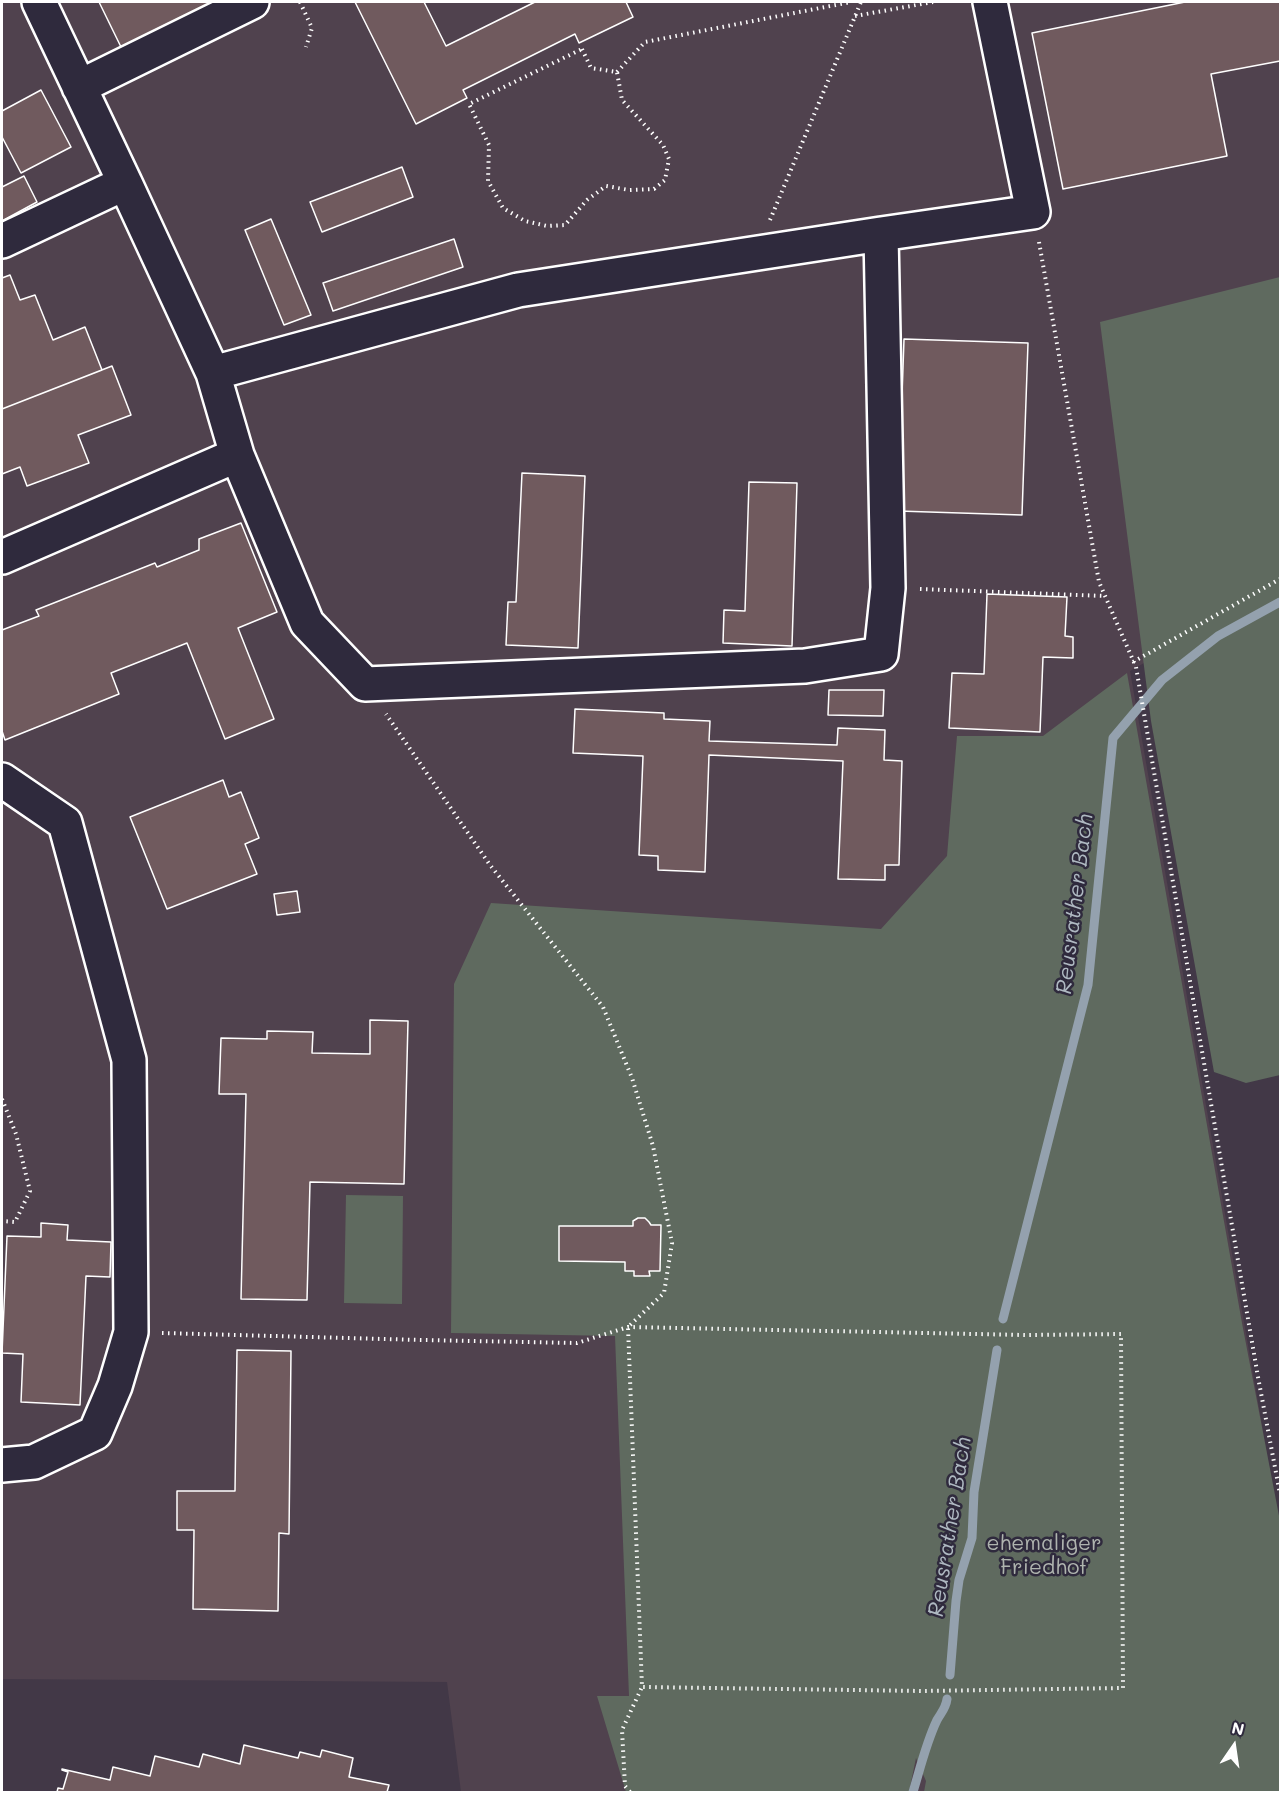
<!DOCTYPE html>
<html>
<head>
<meta charset="utf-8">
<style>
	body { margin:0 }
	#map { position:relative; width:1282px; height:1794px; overflow:hidden; background:#423847; font-family:Mali,sans-serif }
	canvas { display:block }
	.frame { position:absolute; inset:0; border:3px solid #fff; pointer-events:none }
	.north { position:absolute; left:1204px; top:1716px; width:60px; height:60px; -webkit-text-stroke:4px #2f2a3d; paint-order:stroke; rotate:13deg; font-size:16px; font-weight:700; line-height:24px; text-align:center; color:#fff }
	.north::after { content:''; display:block; margin:auto; width:21px; height:27px; background:#fff; clip-path:polygon(50% 0,100% 100%,50% 72%,0 100%) }
</style>
</head>
<body>
<div id="map">
<canvas width="1282" height="1794"></canvas>
<div class="frame"></div>
<div class="north">N</div>
</div>
<script>
const c = document.querySelector('canvas').getContext('2d');
c.lineJoin = 'round';
function fill(path, color) { c.fillStyle = color; c.fill(path, 'evenodd'); }
function stroke(path, color, width, dash) { c.strokeStyle = color; c.lineWidth = width; c.lineCap = dash ? 'butt' : 'round'; c.setLineDash(dash || []); c.stroke(path); }
function write(font, color, halo, rows, align = 'center') {
  c.font = font + ' Mali,sans-serif'; c.lineWidth = 5; c.setLineDash([]); c.textBaseline = 'middle'; c.strokeStyle = halo; c.fillStyle = color; for (const [text, x, y, turn = 0] of rows) {
    c.save(); c.translate(x, y); c.rotate((+turn || 0) * Math.PI / 180); c.textAlign = isNaN(turn) ? turn : align; if (halo) c.strokeText(text, 0, 0); c.fillText(text, 0, 0); c.restore();
  }
}
fill(new Path2D(`
	M2,2H1280V586L1130,671L1280,1528V1792H461L447,1682L2,1679Z`), '#50424e');
fill(new Path2D(`
	M1280,277V1075L1246,1083L1214,1072L1151,721L1100,322Z
	M1127,673L1242,1323L1280,1521V1792H924L926,1781L916,1758L909,1792H626L597,1696H629L615,1336L451,1333L454,984L491,903L881,929L947,856L957,736H1043Z
	M346,1195L403,1196L402,1304L344,1303Z`), '#5f6a5f');
stroke(new Path2D(`
	M1003,1319L1088,985L1113,738L1162,680L1218,636L1280,602
	M950,1675L956,1601L959,1580L972,1538L974,1492L997,1350
	M913,1792C920,1769 926,1743 937,1720C941,1713 946,1708 947,1699`), '#94a1ae', 9);
const building = new Path2D(`
	M99,2H215L121,47Z
	M355,2H424L446,46L535,2H626L633,17L579,43L575,34L463,90L467,98L416,124Z
	M1185,2H1280V61L1211,74L1227,156L1063,189L1032,33Z
	M41,90L71,147L21,173L2,137V111Z
	M402,167L413,197L322,232L310,202Z
	M24,176L37,202L2,221V187Z
	M271,219L311,315L284,325L245,230Z
	M454,239L463,267L333,311L323,283Z
	M10,275L20,300L35,295L53,340L85,327L102,370L2,409V278Z
	M904,339L1028,343L1022,515L898,511Z
	M112,366L131,415L78,435L89,463L27,486L20,467L2,474V409Z
	M522,473L585,476L578,648L506,645L508,602H516Z
	M749,482L797,483L792,646L723,643L724,610L745,611Z
	M241,523L277,612L238,628L274,719L225,739L187,643L111,673L119,694L5,740L2,731V630L39,616L36,610L155,563L157,567L199,550V539Z
	M987,594L1067,597L1065,636L1073,637V658L1043,657L1040,732L949,728L952,673L984,674Z
	M829,690H884L883,716L828,715Z
	M575,709L664,713V719L710,721L709,741L837,745L838,728L885,730L884,760L902,761L899,865H885V880L838,879L843,761L709,755L705,872L658,870V856L639,855L643,756L573,753Z
	M223,780L229,797L241,792L259,838L245,844L257,874L167,909L130,817Z
	M297,891L300,912L277,915L274,894Z
	M370,1020L408,1021L404,1184L310,1182L307,1300L241,1299L246,1094H219L221,1038L267,1039V1031L313,1032L312,1053L370,1054Z
	M638,1218H645L649,1222L651,1225H661L660,1271H649L650,1276H634V1271H625V1262L559,1261V1226H633V1221Z
	M41,1223L68,1225L67,1240L111,1242L110,1277L86,1276L80,1405L21,1402L23,1354L2,1353L7,1236L41,1237Z
	M237,1350L291,1351L289,1534L279,1533L278,1611L193,1609L194,1530H177V1491H235Z
	M244,1745L298,1758L300,1752L320,1757L322,1750L353,1758L349,1777L389,1785L387,1792H57L58,1788L63,1789L68,1772L62,1770V1769L110,1780L113,1767L150,1776L155,1756L199,1767L203,1754L240,1764Z`);
fill(building, '#705a5e');
stroke(building, '#fff', 1.5);
const minor = new Path2D(`
	M39,2L125,183
	M79,87L252,2
	M2,241L125,183L213,373L237,455L2,557
	M213,373L518,290L881,234
	M237,455L307,623L365,684L805,666L881,654L888,588L881,234L1033,212L990,2
	M2,780L65,823L129,1060L131,1332L115,1386L95,1433L34,1462L2,1465`);
stroke(minor, '#fff', 38);
stroke(new Path2D(`
	M300,2L312,28L306,47
	M855,16L933,2
	M582,49L591,68L617,72L622,100L663,145L669,159L665,180L654,189L629,190L606,186L587,200L565,225L547,226L525,221L503,208L488,181L489,145L469,104Z
	M617,72L645,42L851,2
	M770,220L861,2
	M1039,242L1099,582L1136,667L1258,1377L1280,1494
	M920,589L1105,596
	M1133,662L1280,579
	M2,1099L16,1134L30,1191L15,1222L2,1221
	M162,1333L421,1340L577,1343L628,1327L1025,1335L1121,1334L1123,1688L922,1691L642,1687L628,1327L664,1293L672,1243L653,1146L632,1078L603,1007L490,865L386,714
	M630,1792L625,1786L622,1730L642,1687`), '#fff', 4, [1.5, 4.5]);
stroke(minor, '#2f2a3d', 33);
write('21px', '#afb4af', '#2f2a3d', [
	["ehemaliger",1044,1544],
	["Friedhof",1044,1568]
]);
write('italic 22px', '#afb9c2', '#2f2a3d', [
	["Reusrather Bach",1075,904,-83],
	["Reusrather Bach",950,1527,-81]
]);
</script>
</body>
</html>
